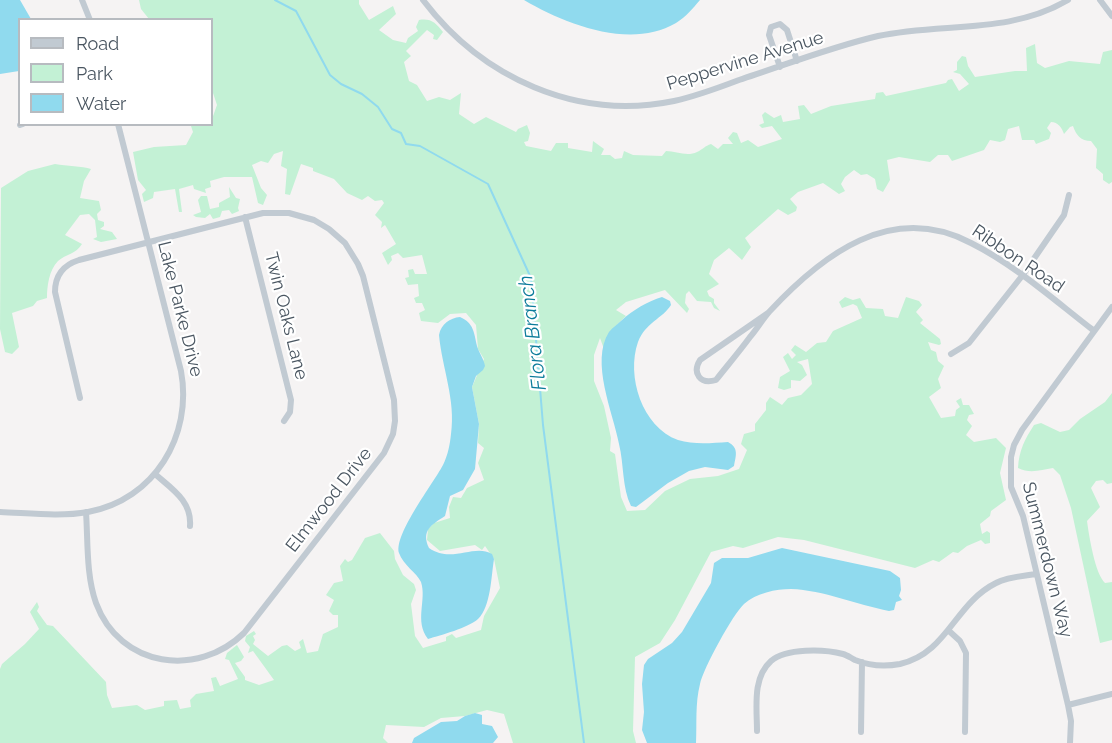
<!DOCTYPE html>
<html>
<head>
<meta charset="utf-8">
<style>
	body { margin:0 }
	#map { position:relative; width:1112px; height:743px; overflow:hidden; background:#f5f3f3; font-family:Raleway,sans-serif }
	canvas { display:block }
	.legend { position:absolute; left:18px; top:18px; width:195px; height:108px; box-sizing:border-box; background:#fff; border:2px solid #b7bbc0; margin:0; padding:8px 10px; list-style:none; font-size:18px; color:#4a5661 }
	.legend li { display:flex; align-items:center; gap:12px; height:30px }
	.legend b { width:30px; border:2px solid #b7bbc0 }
</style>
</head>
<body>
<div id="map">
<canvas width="1112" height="743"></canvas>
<ul class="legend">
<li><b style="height:8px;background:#c1cad2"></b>Road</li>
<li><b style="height:16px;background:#c3f1d5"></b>Park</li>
<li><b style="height:16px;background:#90daee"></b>Water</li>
</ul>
</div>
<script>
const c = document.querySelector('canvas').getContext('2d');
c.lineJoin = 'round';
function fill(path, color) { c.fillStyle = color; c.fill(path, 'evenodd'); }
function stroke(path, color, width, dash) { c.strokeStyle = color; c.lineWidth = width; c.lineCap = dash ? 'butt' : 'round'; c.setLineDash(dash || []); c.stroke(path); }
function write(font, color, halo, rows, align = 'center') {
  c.font = font + ' Raleway,sans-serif'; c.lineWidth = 4.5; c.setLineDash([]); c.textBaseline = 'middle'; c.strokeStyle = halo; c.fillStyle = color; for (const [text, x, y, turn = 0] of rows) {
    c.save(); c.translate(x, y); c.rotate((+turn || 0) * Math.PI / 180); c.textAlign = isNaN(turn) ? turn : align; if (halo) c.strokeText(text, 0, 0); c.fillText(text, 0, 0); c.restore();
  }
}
fill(new Path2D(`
	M139,0H359V4L369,20L393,6L396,14L379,30L393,40L406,43L408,38L418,31L416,27L419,20C431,18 436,23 443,32L437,40L433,39L434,35L427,30L406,51L411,56L404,62L409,81L417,85L427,101L439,97L450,100L461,93L459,114L474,124L486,117L516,132L518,129L527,125L530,133L528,141L524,142L526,146L551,151L556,143H568V148L592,152L593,141L604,149L601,155H610L615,159L622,158L624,151L633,155L662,156L666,151C676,151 687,157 697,152C703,149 705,146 711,144L718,149L723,144H733L728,138L733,132L737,133L741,143L748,140L758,147L782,139L772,126L762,128L759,125L764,123L762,115L765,112L774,118L781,115L783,122L800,119L798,106L804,105L811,114L831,106L875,99L876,93L883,92L886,96L946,83L948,80L952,79L959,91L969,84L960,74L953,72L957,70V62L962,56L966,57L968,66L975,77L1015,71H1027L1026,48L1035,44L1037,63L1045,68L1069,61L1100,64L1103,52L1112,50V182L1109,184L1103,180V174L1096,168L1097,149L1091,141C1081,141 1076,135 1073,126L1070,127L1064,134C1062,128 1058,122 1051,122L1047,128L1051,133L1049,139L1036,144L1034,140H1022L1019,126L1008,129L1005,140L1000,142L990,140L984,150L952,161L948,155H938L930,162L899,157L887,160L890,180L883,192L877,189L875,179L867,174L861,175L854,170L845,177L841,184L845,191L839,194L823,183L798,192L790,199L797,207L796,211L788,215L778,209L745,238L751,247L742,260L729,248L714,260L709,274L719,284L707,291L709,296L714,299V303L720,311L714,308L711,302L697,301L689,291L686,294L685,303L689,309L687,313L665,290L626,302L616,310L626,316C614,327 607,334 604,349L600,338L594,355V381L604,406L611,438L610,451L615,454L621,497L627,511L645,510L665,491L690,479L718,476L739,469L747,450L741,444L744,434L755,431V424L766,410V403L770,397L782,405L788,398L801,395L812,384L808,359L797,362L802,365L807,375L800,381L791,380V388L784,390L778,388L780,377L790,371L783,357L788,353L792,359L796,355L791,350L795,345L806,352L817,343L826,342L833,331L862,318L857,306L853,304L842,308L839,302L845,297L853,300L860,298L866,308L883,309L885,316L898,318L906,297L919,301L922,305L916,312L923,320L920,323L940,339L941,344L939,345L928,342L931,350L936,352L938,361L944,366L938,379L941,388L929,397L941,418L955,416L956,410L960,407L956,401L961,398L963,405H969L974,414L969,415L967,420L972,426L966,435L974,442L996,438L1006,448L1000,473L1006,500L991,511L990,516L980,524L982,534L987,531L990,533V543L985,544L981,540L967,546L958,553L953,552L939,562L933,560L915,568L804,540L778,537L743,548L733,546L711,552L675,620L660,643L635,657L633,731L636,743H513L504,714L487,710L465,716L441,718L424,727L386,725L383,738L388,743H0V669L2,664L25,644L39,629L30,612L37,602L39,607L37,611L47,625L53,626L106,682L107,695L112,708L137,705L145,710L164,706V701L177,700L180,709L191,707L190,700L196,694L214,691L211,678L216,677L220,686L238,679L229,660L225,659L227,653L237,645L244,657L241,661L235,663L245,677V680L259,685L274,680L253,651L248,653L250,647L245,641L246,636L254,631L256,634L253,636L255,640L253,644L268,656L282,646L287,645L295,651L301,648L299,642L303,639L307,653L318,651L323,634L338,627V615H333L329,611L334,600L326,595L334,583L343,581L340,566L345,559L348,562L352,560L365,538L380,533L394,551L395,559L403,575L414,584L416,590L411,604L415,636L423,648L446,641V637L452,634L456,638L481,630L484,616L500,588L494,559L485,546L482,550L475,545L440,551L427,540L428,529L434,523L450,518L449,507L453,497L461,498L467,488L484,480L478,463L484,448L478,443L479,424L472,387L484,359L478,349L476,325L466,313L450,314L438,323L421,321L419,313L425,310L422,303H416L414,298L419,296L418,284L408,285L405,278L409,277L408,270L413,269L415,274H427L422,255L403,258L398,253L391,256L392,260L388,265L382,253L396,244L385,225L381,228L382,222L375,215L384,203L382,200L375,201L368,196L362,200L347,193L334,179L313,171V168L301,164L290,195L285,194L287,169L281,166L283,151L274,154L268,163L261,161L252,165L261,188L267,195L263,205L258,203L252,177H224L210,181L211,187L205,189L206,193L194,189L193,185L179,189L182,212H179L175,189L154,192L153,198L144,202L142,194L146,190L138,180L133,152L154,147L186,145L193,132L191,126L186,125L212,124V119L217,105L212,90V20L149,19L141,9Z
	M55,164C67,166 82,166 91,169L84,181L80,198L99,201L101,210L97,214L98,220L104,222V226L100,229L112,232L117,239L101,242L93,239L97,237L95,220L89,214L80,215L65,235L82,244C76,254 66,254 58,261C49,270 47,286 47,298L37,301L33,306L12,313L19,347L12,354L5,352L0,329L1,188L28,171Z
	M229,187L236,198L240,199L238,208L239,211L232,214L229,210L222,211L220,217L213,219L210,214L205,218L196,217L193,215L201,212L198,200L201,196H207L210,209L219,207V203L230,197Z
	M1112,393V483L1107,484L1103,480L1096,481L1091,488L1100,507L1087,521C1089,536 1095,574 1105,583L1112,582V640L1100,643L1071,508L1060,475L1053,468C1041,470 1030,474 1018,468C1019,450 1025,439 1034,425L1041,423L1060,432L1069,430L1080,419L1105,402Z`), '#c3f1d5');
fill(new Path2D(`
	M0,0H20L31,19L20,20L19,71L0,74Z
	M524,0H700C693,8 686,17 676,23C630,50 565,24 524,0Z
	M662,297L670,301L671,305C662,319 646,322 638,342C626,376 642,427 678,440C694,445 712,443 728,442C739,448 736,455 734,466L728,470L705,467L689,471L668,483L636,507L631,506C622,488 624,464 619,444C613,412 590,362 609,332C613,327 618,324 622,320C633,310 648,301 662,297Z
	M460,317C474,323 474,333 477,346C479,353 484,359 485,366L483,370L476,376L472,387L479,424L475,469L463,490L450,496L445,516C431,525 421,531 429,548C452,564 474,543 492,554L494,559C491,577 491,606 478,619C468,628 441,635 428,639C414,621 427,600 421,582C417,573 403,565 399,553C394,534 433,484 443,465C448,455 450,444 451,434C456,400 442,368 439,335C441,324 450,318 460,317Z
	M782,548L890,571L900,578L901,590L899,596L902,600L896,602L894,610L889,611C858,605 823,590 791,589C776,589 756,593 744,604C733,614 703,669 700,684C695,704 697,723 696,743H647L642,730L644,712L642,684L644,665L648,659L672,643L682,632L711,583L714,563L722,558H748Z
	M475,713L482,715V724L492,726L498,737L493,743H412L414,738L441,722L457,721L465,716Z`), '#90daee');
stroke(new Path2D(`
	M275,0L296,11L330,75L341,84L362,94L378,107L392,129L401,133L406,144L420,146L488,184L531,278L543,425L584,743`), '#90daee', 2);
stroke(new Path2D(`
	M82,0L90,20
	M423,0C482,78 577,121 674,101C697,96 718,88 739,80C785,65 831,47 878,36C942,22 1009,35 1068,0
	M1100,0L1112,16
	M780,67L769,35L771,27L780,24L787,30L797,61
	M20,125L23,124
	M245,217L291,400L290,412L284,421
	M768,313L700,360C692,373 700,385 716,380C727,366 739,352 750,337C757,329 762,320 769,312C822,255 891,201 971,243C1015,265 1054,300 1093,330
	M951,354L969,343L1022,276L1064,215L1069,195
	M80,398L55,292C55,276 63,265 79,260L263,213H289L314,220L329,229L345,243L358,264L363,276L394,400L395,421L393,434L384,453L244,633C198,678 120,668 96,603C86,575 88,541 86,512
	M155,474C172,489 192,501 190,526
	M0,512C28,513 60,517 88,512C154,500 193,436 181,371L118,124
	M948,630L960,641L966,653L965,732
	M1068,705L1112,694
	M757,731C757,708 752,678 771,661C786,648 824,649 843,654C847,655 851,658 855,660C870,666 884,667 900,664C948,653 954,604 996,583C1007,577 1024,576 1036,574
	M861,732L862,662
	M1070,743L1071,721L1068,705L1023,516L1011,487V457L1014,445L1022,430L1112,307`), '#c1cad2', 6);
write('18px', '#4a5661', '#fff', [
	["Peppervine Avenue",745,61,-17],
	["Ribbon Road",1018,259,34],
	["Lake Parke Drive",180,309,76],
	["Twin Oaks Lane",286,316,76],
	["Elmwood Drive",329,500,-52],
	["Summerdown Way",1047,560,76]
]);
write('italic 20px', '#0c7c9b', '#fff', [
	["Flora Branch",533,333,-97]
]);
</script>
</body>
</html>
